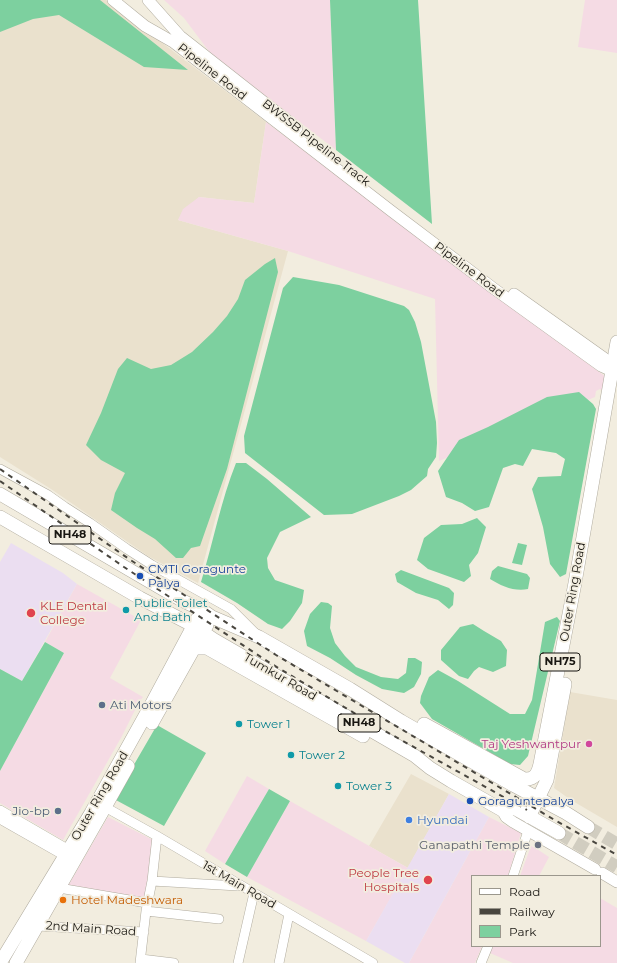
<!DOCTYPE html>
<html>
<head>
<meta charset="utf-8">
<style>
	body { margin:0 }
	#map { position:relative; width:617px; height:963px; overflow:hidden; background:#f2eddf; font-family:Montserrat,sans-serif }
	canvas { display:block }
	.legend { position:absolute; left:471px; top:875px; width:130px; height:72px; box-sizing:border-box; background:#f2eddf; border:1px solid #9b978d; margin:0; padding:5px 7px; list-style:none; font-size:12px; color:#191712 }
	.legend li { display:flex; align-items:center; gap:8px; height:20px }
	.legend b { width:20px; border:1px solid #9b978d }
</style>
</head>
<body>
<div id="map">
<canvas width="617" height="963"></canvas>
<ul class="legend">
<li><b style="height:5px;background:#fff"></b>Road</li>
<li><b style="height:5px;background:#49463f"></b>Railway</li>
<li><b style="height:11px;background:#7dd09f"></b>Park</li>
</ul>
</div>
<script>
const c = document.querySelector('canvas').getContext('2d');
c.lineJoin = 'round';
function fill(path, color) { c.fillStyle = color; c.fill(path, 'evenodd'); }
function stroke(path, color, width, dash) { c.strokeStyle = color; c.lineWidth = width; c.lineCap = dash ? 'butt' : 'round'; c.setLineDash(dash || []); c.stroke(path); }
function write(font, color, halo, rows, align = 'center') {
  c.font = font + ' Montserrat,sans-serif'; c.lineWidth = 3.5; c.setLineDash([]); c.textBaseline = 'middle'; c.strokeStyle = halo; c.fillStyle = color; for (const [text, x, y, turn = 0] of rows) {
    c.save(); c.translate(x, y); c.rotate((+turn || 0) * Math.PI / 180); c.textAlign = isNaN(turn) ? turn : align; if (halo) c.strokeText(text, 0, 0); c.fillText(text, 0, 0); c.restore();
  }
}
fill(new Path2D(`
	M0,0H106L266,122L254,203L199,197L178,220L288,251L198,583L148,556L51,489L0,457Z
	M570,692L617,700V827L571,800L554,788Z
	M411,774L449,794L408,868L369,846Z`), '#eae1cd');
fill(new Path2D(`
	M164,0H330L336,150L211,54L184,18Z
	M585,0H617V53L578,47Z
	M266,122L606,377L603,391L600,389L596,391L595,397L439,461L435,299L288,251L178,220L183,209L199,197L254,203Z
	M77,584L141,620L110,678L143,697L139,702L122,736L63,840L0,803V771L64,653L45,642Z
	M247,776L269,789L225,864L205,851Z
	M290,801L408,868L366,941L247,877Z
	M108,817L155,841L145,899L68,886Z
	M489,817L521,833L508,876H472V946H482L475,963H409Z
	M531,846L540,851L549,857L539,876H520Z
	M600,898L617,908V963H513L490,953L493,946H600Z`), '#f5dbe4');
fill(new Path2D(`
	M11,543L63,573L77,584L22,681L0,669V562Z
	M449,794L489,817L409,963H405L366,941Z`), '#ebdef1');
fill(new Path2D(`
	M0,0H100L188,70L144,67L59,15L33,19L0,32Z
	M330,0H418L432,224L336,150Z
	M275,258L278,272L227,469L200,546L191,548L183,558H176L155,539L137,528L111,510L115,493L125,473L101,460L86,445L101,413L118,369L127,358L151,369L171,365L192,352L213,332L227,316L238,299L245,280L265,264Z
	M293,277L339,285L404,306L409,310L415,322L421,342L436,422L437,443L436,457L428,469L427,476L411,490L399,496L352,514L324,515L245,453L244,436L283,288Z
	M579,392L593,404L596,409L566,574L560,577L550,564L543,527L532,489L538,477L561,476L565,459L556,453L532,449L523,466L515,464L503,468L489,507L475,511L462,503L446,497L438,471L459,440L488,427L547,397Z
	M236,463H246L267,479L311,517L280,532L267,558L268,568L275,580L304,590L302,603L290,621L282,629L268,624L237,603L201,582C213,543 221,500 236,463Z
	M477,518L486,527L478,553L469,565L471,576L464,582L428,569L417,560L424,538L441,525L462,524Z
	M518,543L527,545L522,565L512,563Z
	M498,566L527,574L530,578L528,589C515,592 501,586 490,579L492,571Z
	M401,570L449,588L454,593L453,605L449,609L438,600L416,593L397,582L395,574Z
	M321,602L328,603L332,606L330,628L335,643L345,656L356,667L381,677L398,679L406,673L408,658H415L422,662L421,674L414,687L404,693L382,689L356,675L330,658L307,646L304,631L310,614Z
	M557,617L560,621L528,756L520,765L510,764L432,719L420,703L421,696L429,677L438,670L458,681L510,714H525L532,700L545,622Z
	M473,624L484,631L501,641L507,650L506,666L493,672L479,667L474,671L468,679L459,676L441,660V650L460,627Z
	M45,642L64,653L0,771V669L22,681Z
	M157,725L206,753L164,826L114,799Z
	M269,789L290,801L247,877L225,864Z`), '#7dd09f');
stroke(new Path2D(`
	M588,827L617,844
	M559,833L617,867`), '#d1cdc0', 13, [13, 6]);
const minor = new Path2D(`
	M0,469L48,495L65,507L90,523L127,549L152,565L231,609L255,633
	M105,807L157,836L373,963
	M0,810L69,850
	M0,819L65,856
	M513,876L528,831
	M152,881L238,886
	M59,888L147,903
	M146,911L219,919
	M38,926L144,932
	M141,959L174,963
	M140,963L146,911L152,881L157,836
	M238,963L254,893
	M279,963L289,914
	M481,963L488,946`);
const major = new Path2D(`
	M113,0L145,26L173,42L390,210L493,288L601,366L612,371
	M148,0L180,36L297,128
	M514,294L604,358L612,371
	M502,810L506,817L513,822L595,869
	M602,873L617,882`);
const highway = new Path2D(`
	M0,494L183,601L202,610L212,617L259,637L350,689L401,721L513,785L566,813L588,827
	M0,517L140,598L194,626L213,639L415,756L430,768L451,781L502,810L514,808L559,833
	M194,648H207L363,736
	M152,723L207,625
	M424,724L524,779C535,780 538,773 540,764L575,583L617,342
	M529,817L547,780L565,684
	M0,963L91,813L150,707L197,619
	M16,963L105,807L128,766`);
stroke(minor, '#b0ab9e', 10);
stroke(major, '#b0ab9e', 12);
stroke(highway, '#b0ab9e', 14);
stroke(minor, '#fff', 9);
stroke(major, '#fff', 11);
stroke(highway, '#fff', 13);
stroke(new Path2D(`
	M0,469L129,559L276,655L553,819L617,855
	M0,481L124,567L270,663L376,726L527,810`), '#49463f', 2, [5, 5]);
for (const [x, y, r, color] of [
	[140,576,4,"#1a4fb4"],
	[126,610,4,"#0f9aa8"],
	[31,613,5,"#e0444e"],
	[102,705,4,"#5c6f8a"],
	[239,724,4,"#0f9aa8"],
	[589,744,4,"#d1479c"],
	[291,755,4,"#0f9aa8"],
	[338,786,4,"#0f9aa8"],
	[470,801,4,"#1a4fb4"],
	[58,811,4,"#5c6f8a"],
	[409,820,4,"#3f7fe0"],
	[538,845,4,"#6b7280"],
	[428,880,5,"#e0444e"],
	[63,900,4,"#e8710a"]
]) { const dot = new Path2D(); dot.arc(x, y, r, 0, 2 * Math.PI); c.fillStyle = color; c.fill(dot); stroke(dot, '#f2eddf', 1.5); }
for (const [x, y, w] of [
	[70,535,42],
	[560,662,40],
	[359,723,42]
]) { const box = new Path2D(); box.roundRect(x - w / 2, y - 9, w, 18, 3); c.fillStyle = '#f2eddf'; c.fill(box); stroke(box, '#191712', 1); }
write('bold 11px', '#191712', null, [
	["NH48",70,535],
	["NH75",560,662],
	["NH48",359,723]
]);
write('12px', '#191712', '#f2eddf', [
	["Pipeline Road",212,72,38],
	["BWSSB Pipeline Track",316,143,38],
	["Pipeline Road",469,270,37],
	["Outer Ring Road",573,592,-80],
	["Tumkur Road",280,677,30],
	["Outer Ring Road",100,796,-60],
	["1st Main Road",239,885,30],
	["2nd Main Road",91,929,4]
]);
write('12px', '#164399', '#f2eddf', [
	["CMTI Goragunte",148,569],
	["Palya",148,583],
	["Goraguntepalya",478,801]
], 'left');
write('12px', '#0d838f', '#f2eddf', [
	["Public Toilet",134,603],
	["And Bath",134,617],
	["Tower 1",247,724],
	["Tower 2",299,755],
	["Tower 3",346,786]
], 'left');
write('12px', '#be3a42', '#f2eddf', [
	["KLE Dental",40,606],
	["College",40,620],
	["People Tree",419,873,"right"],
	["Hospitals",419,887,"right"]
], 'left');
write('12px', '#4e5e75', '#f2eddf', [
	["Ati Motors",110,705],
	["Jio-bp",50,811,"right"]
], 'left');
write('12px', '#b23c85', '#f2eddf', [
	["Taj Yeshwantpur",581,744]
], 'right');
write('12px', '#366cbe', '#f2eddf', [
	["Hyundai",417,820]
], 'left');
write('12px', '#5b616d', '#f2eddf', [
	["Ganapathi Temple",530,845]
], 'right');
write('12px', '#c56008', '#f2eddf', [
	["Hotel Madeshwara",71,900]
], 'left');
</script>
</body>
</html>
